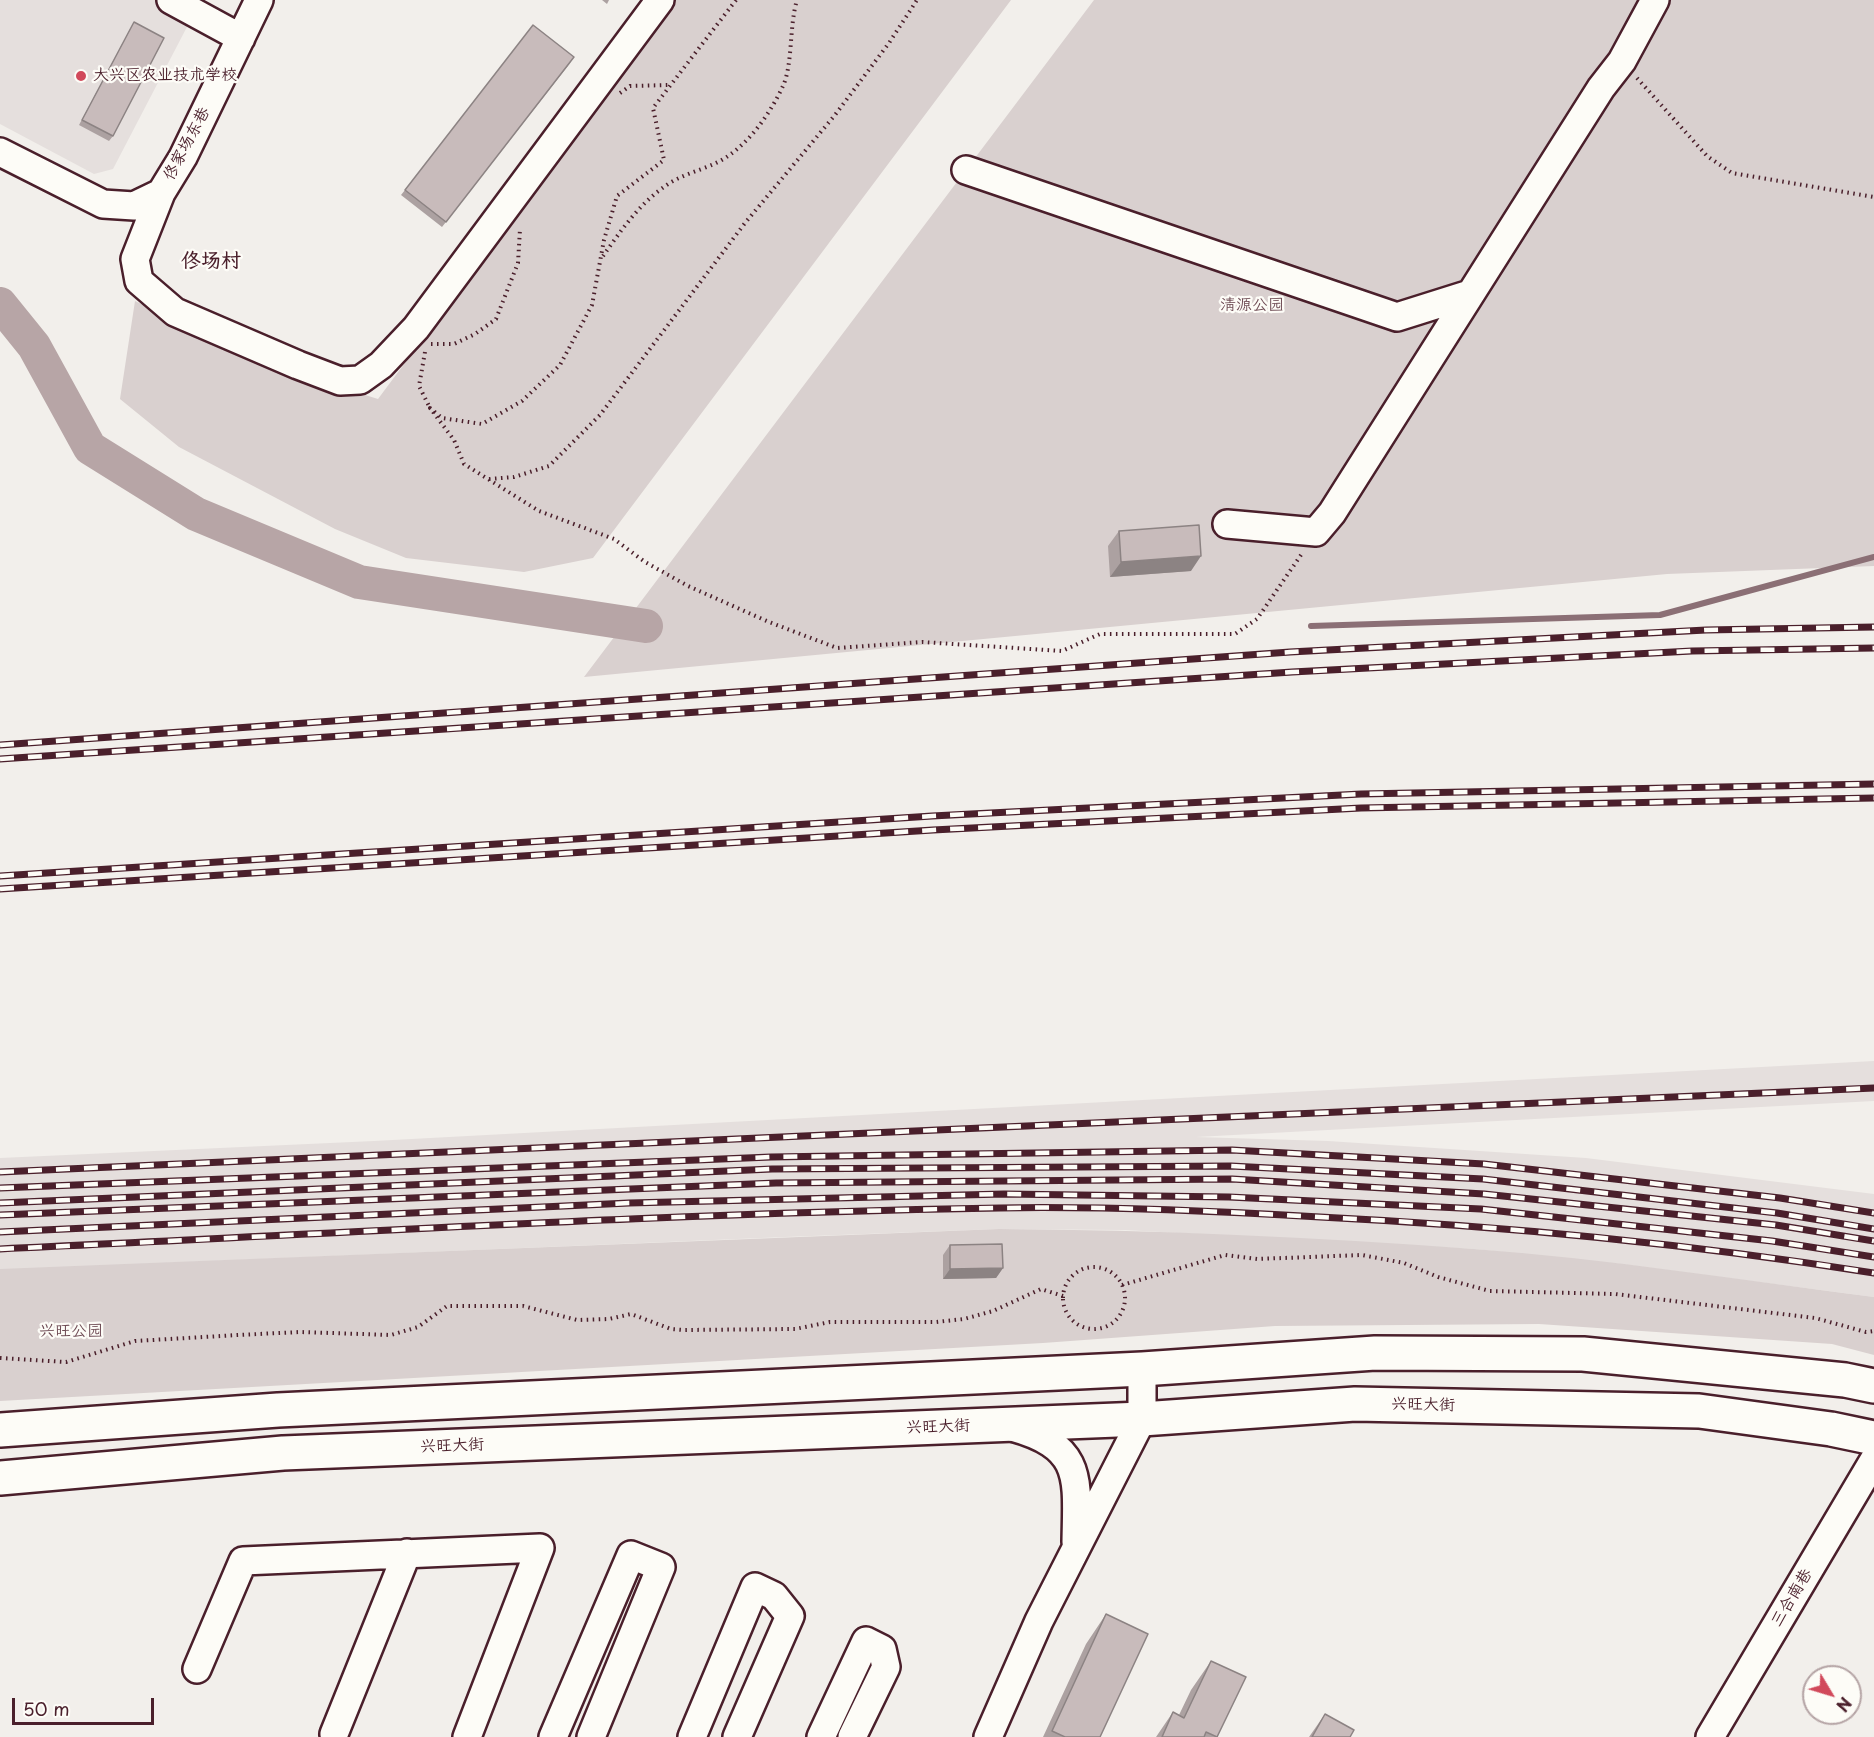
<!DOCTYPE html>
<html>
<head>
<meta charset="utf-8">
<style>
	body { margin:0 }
	#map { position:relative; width:1874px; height:1737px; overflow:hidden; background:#f2efeb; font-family:"Playpen Sans",sans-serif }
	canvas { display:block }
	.north { position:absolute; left:1802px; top:1665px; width:60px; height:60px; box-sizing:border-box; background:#fdfcf7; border:2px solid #b5a4a5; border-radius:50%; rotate:128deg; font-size:16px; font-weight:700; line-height:24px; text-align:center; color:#4a1f2b }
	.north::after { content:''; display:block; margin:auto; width:21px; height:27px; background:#d1495b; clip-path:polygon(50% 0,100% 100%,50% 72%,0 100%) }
	.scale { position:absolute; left:12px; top:1698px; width:142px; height:27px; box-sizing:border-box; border:3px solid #4a1f2b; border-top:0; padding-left:8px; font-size:18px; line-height:21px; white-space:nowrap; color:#4a1f2b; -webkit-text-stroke:4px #fdfcf7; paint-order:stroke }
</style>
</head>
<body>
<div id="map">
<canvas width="1874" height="1737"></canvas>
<div class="north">N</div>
<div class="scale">50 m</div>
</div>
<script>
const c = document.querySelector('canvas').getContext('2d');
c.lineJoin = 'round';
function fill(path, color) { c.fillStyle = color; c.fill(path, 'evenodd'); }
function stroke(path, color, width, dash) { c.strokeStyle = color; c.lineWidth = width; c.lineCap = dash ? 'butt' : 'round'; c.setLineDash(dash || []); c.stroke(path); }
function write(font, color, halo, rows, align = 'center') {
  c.font = font + ' "Playpen Sans","LXGW WenKai TC",sans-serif'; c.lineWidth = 4.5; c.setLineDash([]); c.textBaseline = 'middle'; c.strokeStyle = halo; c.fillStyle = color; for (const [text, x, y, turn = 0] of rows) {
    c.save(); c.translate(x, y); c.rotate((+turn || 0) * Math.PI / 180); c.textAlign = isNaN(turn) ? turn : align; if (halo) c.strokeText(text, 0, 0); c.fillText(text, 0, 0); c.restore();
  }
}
fill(new Path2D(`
	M0,0H201L113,169L94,174L0,124Z
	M1874,1061V1101L1196,1137L1328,1141L1586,1158L1874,1194V1297L1620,1264L1474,1249L1124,1230L999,1229L785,1237L0,1270V1158L374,1141Z`), '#e5dfdd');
fill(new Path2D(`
	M675,0H1011L593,558L524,572L406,558L335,529L179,447L120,399L135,301L285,370L378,399Z
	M1094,0H1874V566L1667,574L584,677Z
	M999,1229C1157,1230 1316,1237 1474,1249C1608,1259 1741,1280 1874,1297V1355L1832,1344L1539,1324L1275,1326L1043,1343L0,1401V1269Z`), '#d9d0cf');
stroke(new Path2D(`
	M1311,626L1660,615L1874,557`), '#8b6f75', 6);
stroke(new Path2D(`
	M0,304L34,346L90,448L196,514L359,582L646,626`), '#b7a5a6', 34);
const minor = new Path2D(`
	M171,0L241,38
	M0,152L103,204L134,206L161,193L183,157L259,0
	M966,170L1397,317L1470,294
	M161,193L135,259L139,281L175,312L298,365L340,381L360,380L381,365L416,328L660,0
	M1227,524L1316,532L1332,513L1601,88L1622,61L1655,0
	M1012,1427C1084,1447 1077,1478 1076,1542
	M197,1669L243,1561L540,1548L467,1737
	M334,1734L407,1553
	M553,1737L631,1555L661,1567L591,1737
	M692,1737L755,1587L774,1596L790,1616L737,1737
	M821,1737L866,1641L882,1649L886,1667L852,1737
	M988,1737L1039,1621L1142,1419V1369
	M1710,1737L1874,1460`);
const major = new Path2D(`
	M0,1430L278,1410L1142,1369L1375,1353L1583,1354L1845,1380L1874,1386
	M0,1478L283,1453L1142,1419L1355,1404L1699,1411L1831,1429L1874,1438`);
stroke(minor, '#4a1f2b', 32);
stroke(major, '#4a1f2b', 38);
stroke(new Path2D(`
	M736,0L653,108L664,160L617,196L604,240L592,305L560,365L522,401L482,424L442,418L430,408L454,440L464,464L539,511L614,539L645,562L688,586L769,622L837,648L922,642L1062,651L1100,634H1235L1257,619L1303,552
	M1637,78L1707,156L1732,173L1874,197
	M620,93L630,86L670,85
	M603,256C620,232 639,204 664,187C678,176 698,171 714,164C745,150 769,116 783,86C793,64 789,26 797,0
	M431,344H454L475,334L496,319L518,263L520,229
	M425,352L419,386L430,408
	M489,479L514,477L549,466L600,415L745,223L835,115L889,43L917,0
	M1063 1298a31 31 0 1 1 62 0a31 31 0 1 1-62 0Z
	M1122,1285L1225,1255L1257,1259L1362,1255L1404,1263L1438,1277L1490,1291L1615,1294L1815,1318L1866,1332L1874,1331
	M0,1358L66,1362L135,1341L238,1335L300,1332L391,1335L418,1327L447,1306H523L577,1320L609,1319L631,1314L671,1329L684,1330L795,1329L830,1322H936L964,1319L993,1311L1041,1289L1063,1296`), '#4a1f2b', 4, [1.5, 4.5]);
stroke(minor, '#fdfcf7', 27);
stroke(major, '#fdfcf7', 33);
const rail = new Path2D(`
	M0,745L1290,652L1706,630L1874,627
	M0,759L1292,672L1692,651L1874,648
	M0,876L932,816L1361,794L1874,784
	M0,889L933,830L1361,808L1874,798
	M0,1172L1874,1088
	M0,1188L771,1157L1232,1150L1484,1164L1780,1198L1874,1213
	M0,1203L772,1169L1231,1166L1483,1179L1777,1213L1874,1229
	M0,1215L776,1183L1232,1179L1484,1194L1776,1225L1874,1241
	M0,1232L629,1203L1004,1194L1229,1197L1481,1209L1772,1241L1874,1257
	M0,1249C333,1234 666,1213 1000,1208C1106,1206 1214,1211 1320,1217C1506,1226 1691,1244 1874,1273`);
stroke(rail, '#4a1f2b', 7);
stroke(rail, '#fdfcf7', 4.5, [14]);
fill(new Path2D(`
	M602,0H609L607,4Z
	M134,22L113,136L109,141L79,125Z
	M571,62L442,227L401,195L405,190Z
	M1119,531L1191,571L1110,577L1108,546Z
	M950,1245L1003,1268L996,1278L943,1279V1255Z
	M1106,1614L1100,1737H1043L1086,1644Z
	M1211,1661L1217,1737H1156L1173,1712L1179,1715L1191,1690Z
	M1325,1714L1350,1737H1309Z`), '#aca1a1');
fill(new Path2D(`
	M1201,556L1191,571L1110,577L1121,562Z
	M1003,1268L996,1278L943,1279L950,1269Z`), '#8c8383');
const building = new Path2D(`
	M134,22L164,38L113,136L82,120Z
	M533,25L574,57L446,222L405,190Z
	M1199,525L1201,556L1121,562L1119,531Z
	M1002,1244L1003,1268L950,1269V1245Z
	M1106,1614L1148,1634L1100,1737H1065L1052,1731Z
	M1211,1661L1246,1677L1217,1737L1206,1732L1204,1737H1162L1173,1712L1184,1718Z
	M1325,1714L1354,1730L1350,1737H1312Z`);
fill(building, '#c8bbbb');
stroke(building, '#8c8383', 1.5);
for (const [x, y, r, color] of [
	[81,76,6,"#d1495b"]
]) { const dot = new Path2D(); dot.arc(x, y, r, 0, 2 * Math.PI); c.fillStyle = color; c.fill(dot); stroke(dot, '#fdfcf7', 2); }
write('16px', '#4a1f2b', '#fdfcf7', [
	["大兴区农业技术学校",93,76]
], 'left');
write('16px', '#4a1f2b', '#fdfcf7', [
	["佟家场东巷",187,144,-62],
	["兴旺大街",1423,1405,1],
	["兴旺大街",938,1427,-2],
	["兴旺大街",452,1446,-2],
	["三合南巷",1792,1598,-59]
]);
write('16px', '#6e4b54', '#fdfcf7', [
	["清源公园",1252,306],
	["兴旺公园",71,1332]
]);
write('bold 20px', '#4a1f2b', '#fdfcf7', [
	["佟场村",211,261]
]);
</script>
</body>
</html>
